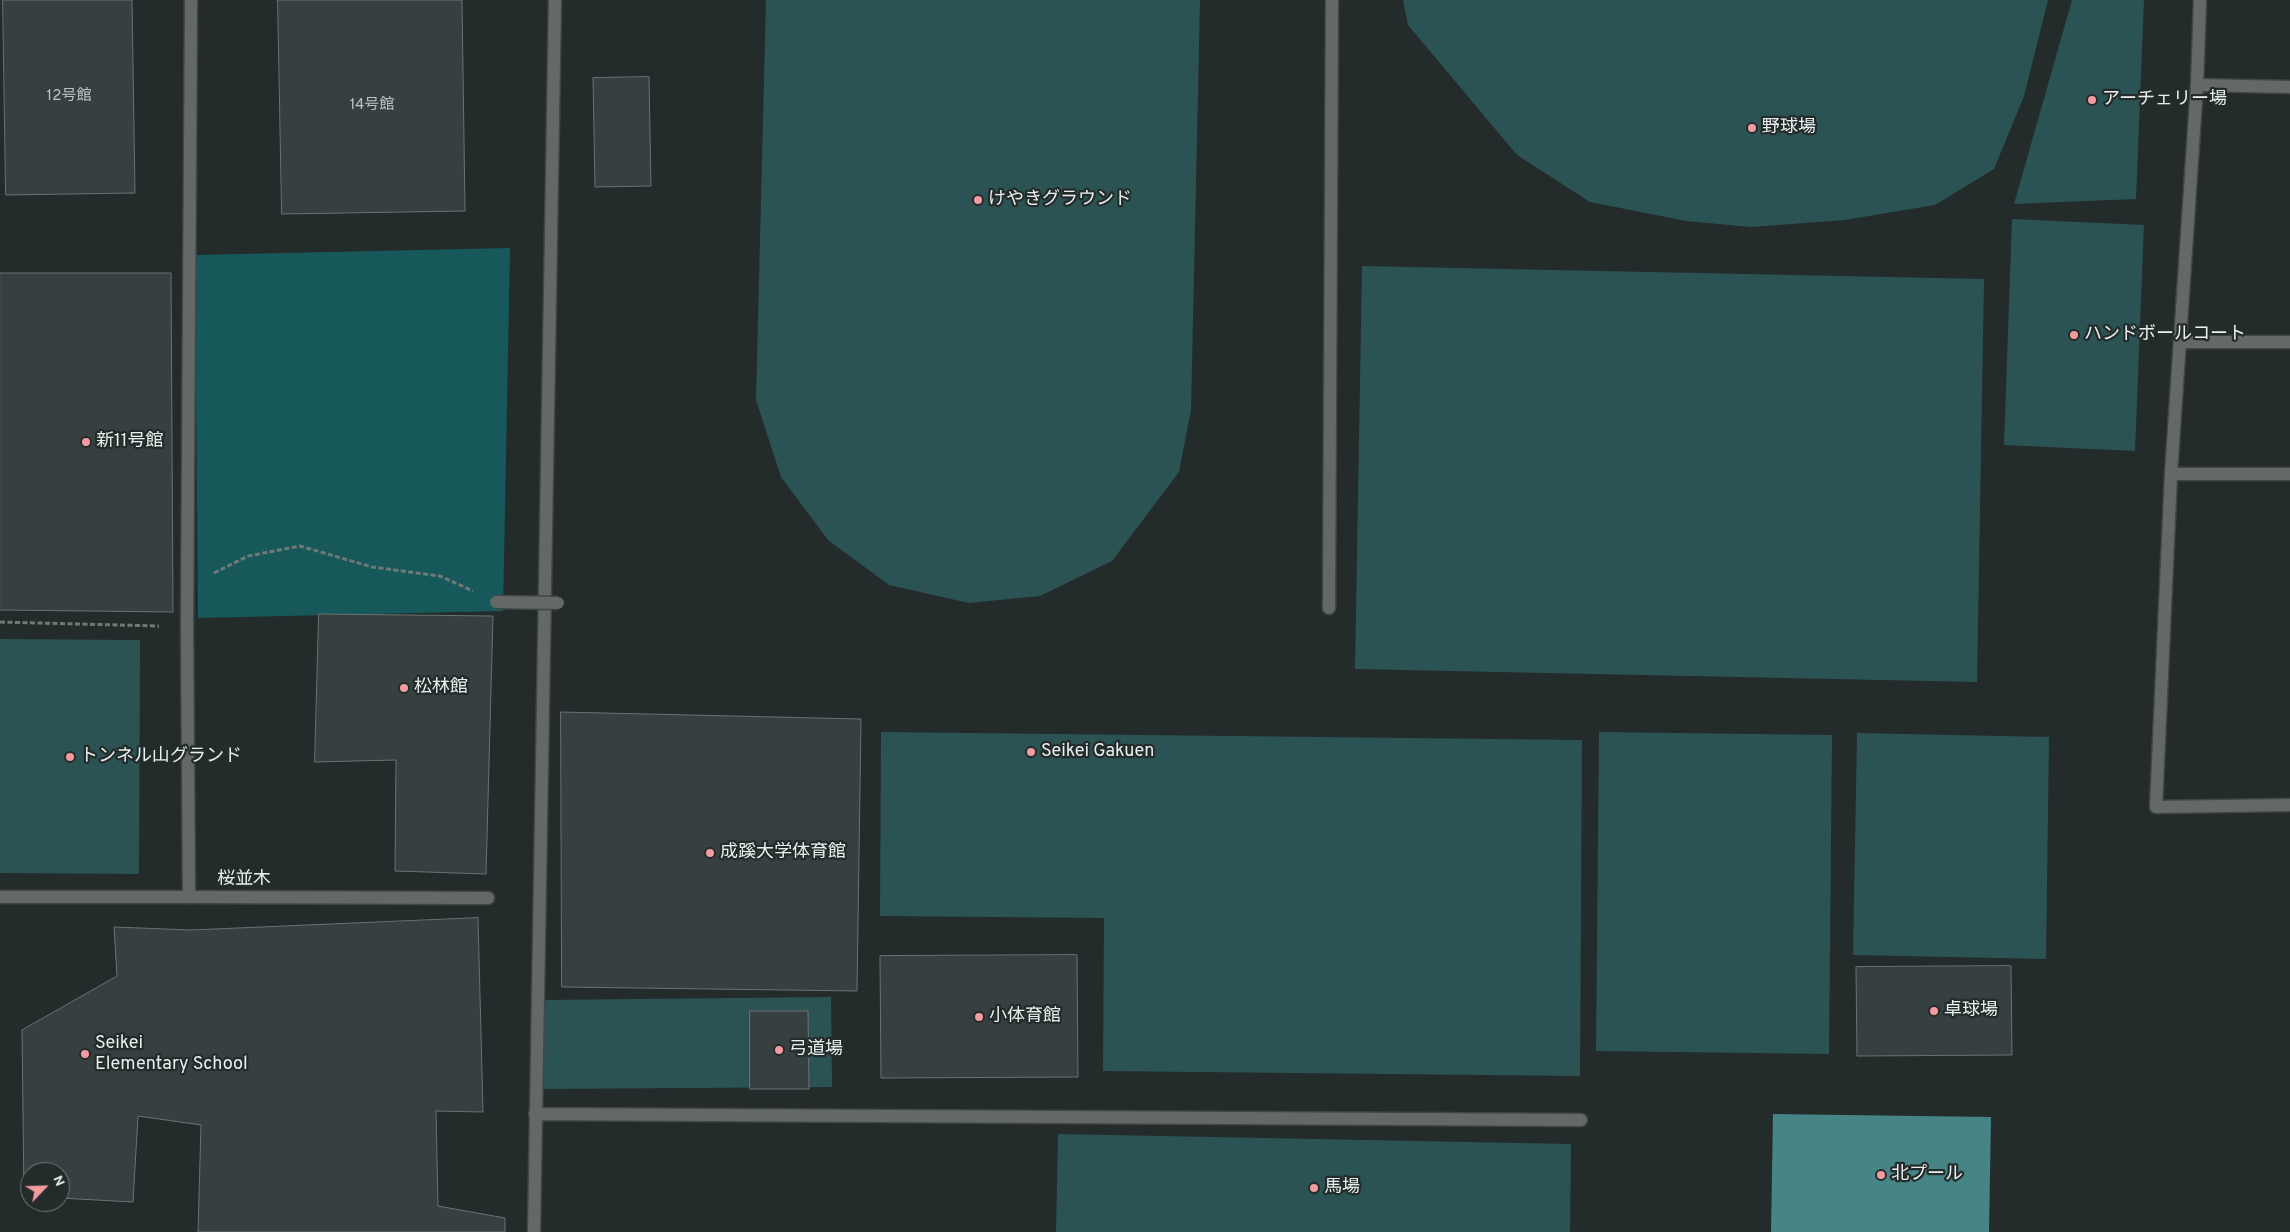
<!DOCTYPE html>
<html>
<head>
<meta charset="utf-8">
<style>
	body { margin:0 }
	#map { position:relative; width:2290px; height:1232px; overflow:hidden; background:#232b2b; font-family:Overpass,sans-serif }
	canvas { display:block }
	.north { position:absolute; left:20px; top:1162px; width:50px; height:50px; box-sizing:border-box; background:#232b2b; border:1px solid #727979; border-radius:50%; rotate:66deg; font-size:14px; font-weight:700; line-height:20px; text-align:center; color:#e9eeee }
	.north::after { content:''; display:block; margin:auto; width:18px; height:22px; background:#f49b9f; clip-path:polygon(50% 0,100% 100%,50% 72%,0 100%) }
</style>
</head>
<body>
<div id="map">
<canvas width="2290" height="1232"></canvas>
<div class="north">N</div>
</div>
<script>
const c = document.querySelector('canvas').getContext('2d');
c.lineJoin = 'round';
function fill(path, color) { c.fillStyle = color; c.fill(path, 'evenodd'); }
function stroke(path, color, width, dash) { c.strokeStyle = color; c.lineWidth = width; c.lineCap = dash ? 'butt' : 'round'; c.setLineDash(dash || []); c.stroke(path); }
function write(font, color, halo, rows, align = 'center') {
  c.font = font + ' Overpass,"Noto Sans JP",sans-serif'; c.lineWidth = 4.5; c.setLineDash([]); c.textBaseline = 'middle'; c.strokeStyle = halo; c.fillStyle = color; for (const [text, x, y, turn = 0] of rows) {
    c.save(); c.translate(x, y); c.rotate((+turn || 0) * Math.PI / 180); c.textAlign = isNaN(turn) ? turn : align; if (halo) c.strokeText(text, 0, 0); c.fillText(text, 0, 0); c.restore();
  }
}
fill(new Path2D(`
	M766,0H1200L1191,410L1179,472L1112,561L1040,596L969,603L889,585L828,540L781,477L756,400Z
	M1403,0H2048L2024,96L1994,169L1935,205L1845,220L1751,227L1686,221L1590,202L1517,155L1408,25Z
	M2072,0H2144L2136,199L2014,204Z
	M2012,219L2144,225L2135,451L2004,445Z
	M1362,266L1984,279L1977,682L1355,669Z
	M0,639L140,640L139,874L0,873Z
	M881,732L1582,740L1580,1076L1103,1071L1104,918L880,916Z
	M1599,732L1832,735L1829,1054L1596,1051Z
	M1857,733L2049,737L2046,959L1853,955Z
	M831,997L832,1087L541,1089V1000Z
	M1058,1134L1571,1144L1570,1232H1056Z`), '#2c5354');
fill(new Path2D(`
	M510,248L503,611L198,618L195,255Z`), '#17595b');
fill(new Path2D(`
	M1773,1114L1991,1117L1989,1232H1771Z`), '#468485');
const building = new Path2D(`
	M3,0H132L135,193L6,195Z
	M278,0H462L465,211L282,214Z
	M649,77L651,186L595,187L593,78Z
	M0,273H171L173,612L0,610Z
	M319,614L493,616L486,874L395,871L396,760L315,762Z
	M561,712L861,719L857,991L562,987Z
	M478,918L483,1112L436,1111L438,1206L505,1218V1232H198L201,1125L138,1116L133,1202L60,1198V1172H30V1196H24L22,1030L117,976L114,927L191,930Z
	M1077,955L1078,1077L881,1078L880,956Z
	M2011,966L2012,1055L1857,1056L1856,967Z
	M750,1011H808L809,1089H750Z`);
fill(building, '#374040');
stroke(building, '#6a7373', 1);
const lane = new Path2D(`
	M2197,85L2290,87
	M2180,342H2290
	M1329,608L1332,0
	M0,897H189L187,627L191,0`);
const street = new Path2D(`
	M2200,0L2197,85L2171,474L2156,807L2290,805
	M2171,474H2290
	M189,897L488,898
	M535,1114L1581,1120
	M534,1232L555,0`);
stroke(lane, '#3f4646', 15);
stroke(street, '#3f4646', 15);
stroke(new Path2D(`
	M214,573L248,556L300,546L372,567L440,576L473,591
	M0,622L159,626`), '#717878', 3, [5, 2.5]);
stroke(lane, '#646868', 12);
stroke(street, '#646868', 12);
const streetBridge = new Path2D(`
	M496,602L558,603`);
stroke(streetBridge, '#3f4646', 15, []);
stroke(streetBridge, '#646868', 12);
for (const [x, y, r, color] of [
	[2092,100,5,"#f49b9f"],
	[1752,128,5,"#f49b9f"],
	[978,200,5,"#f49b9f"],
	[2074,335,5,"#f49b9f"],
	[86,442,5,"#f49b9f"],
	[404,688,5,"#f49b9f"],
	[1031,752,5,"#f49b9f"],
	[70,757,5,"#f49b9f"],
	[710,853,5,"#f49b9f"],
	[1934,1011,5,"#f49b9f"],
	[979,1017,5,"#f49b9f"],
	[779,1050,5,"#f49b9f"],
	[85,1054,5,"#f49b9f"],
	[1881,1175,5,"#f49b9f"],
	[1314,1188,5,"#f49b9f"]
]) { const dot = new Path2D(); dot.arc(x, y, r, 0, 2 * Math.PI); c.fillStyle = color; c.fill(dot); stroke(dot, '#232b2b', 2); }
write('15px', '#bcc2c2', null, [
	["12号館",69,97],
	["14号館",372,106]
]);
write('18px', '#e9eeee', '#232b2b', [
	["アーチェリー場",2102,100],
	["野球場",1762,128],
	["けやきグラウンド",988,200],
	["ハンドボールコート",2084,335],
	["新11号館",96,442],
	["松林館",414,688],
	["Seikei Gakuen",1041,752],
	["トンネル山グランド",80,757],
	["成蹊大学体育館",720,853],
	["卓球場",1944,1011],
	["小体育館",989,1017],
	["Seikei",95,1044],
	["Elementary School",95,1065],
	["弓道場",789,1050],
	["北プール",1891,1175],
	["馬場",1324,1188]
], 'left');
write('18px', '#e9eeee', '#232b2b', [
	["桜並木",244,880]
]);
</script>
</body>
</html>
